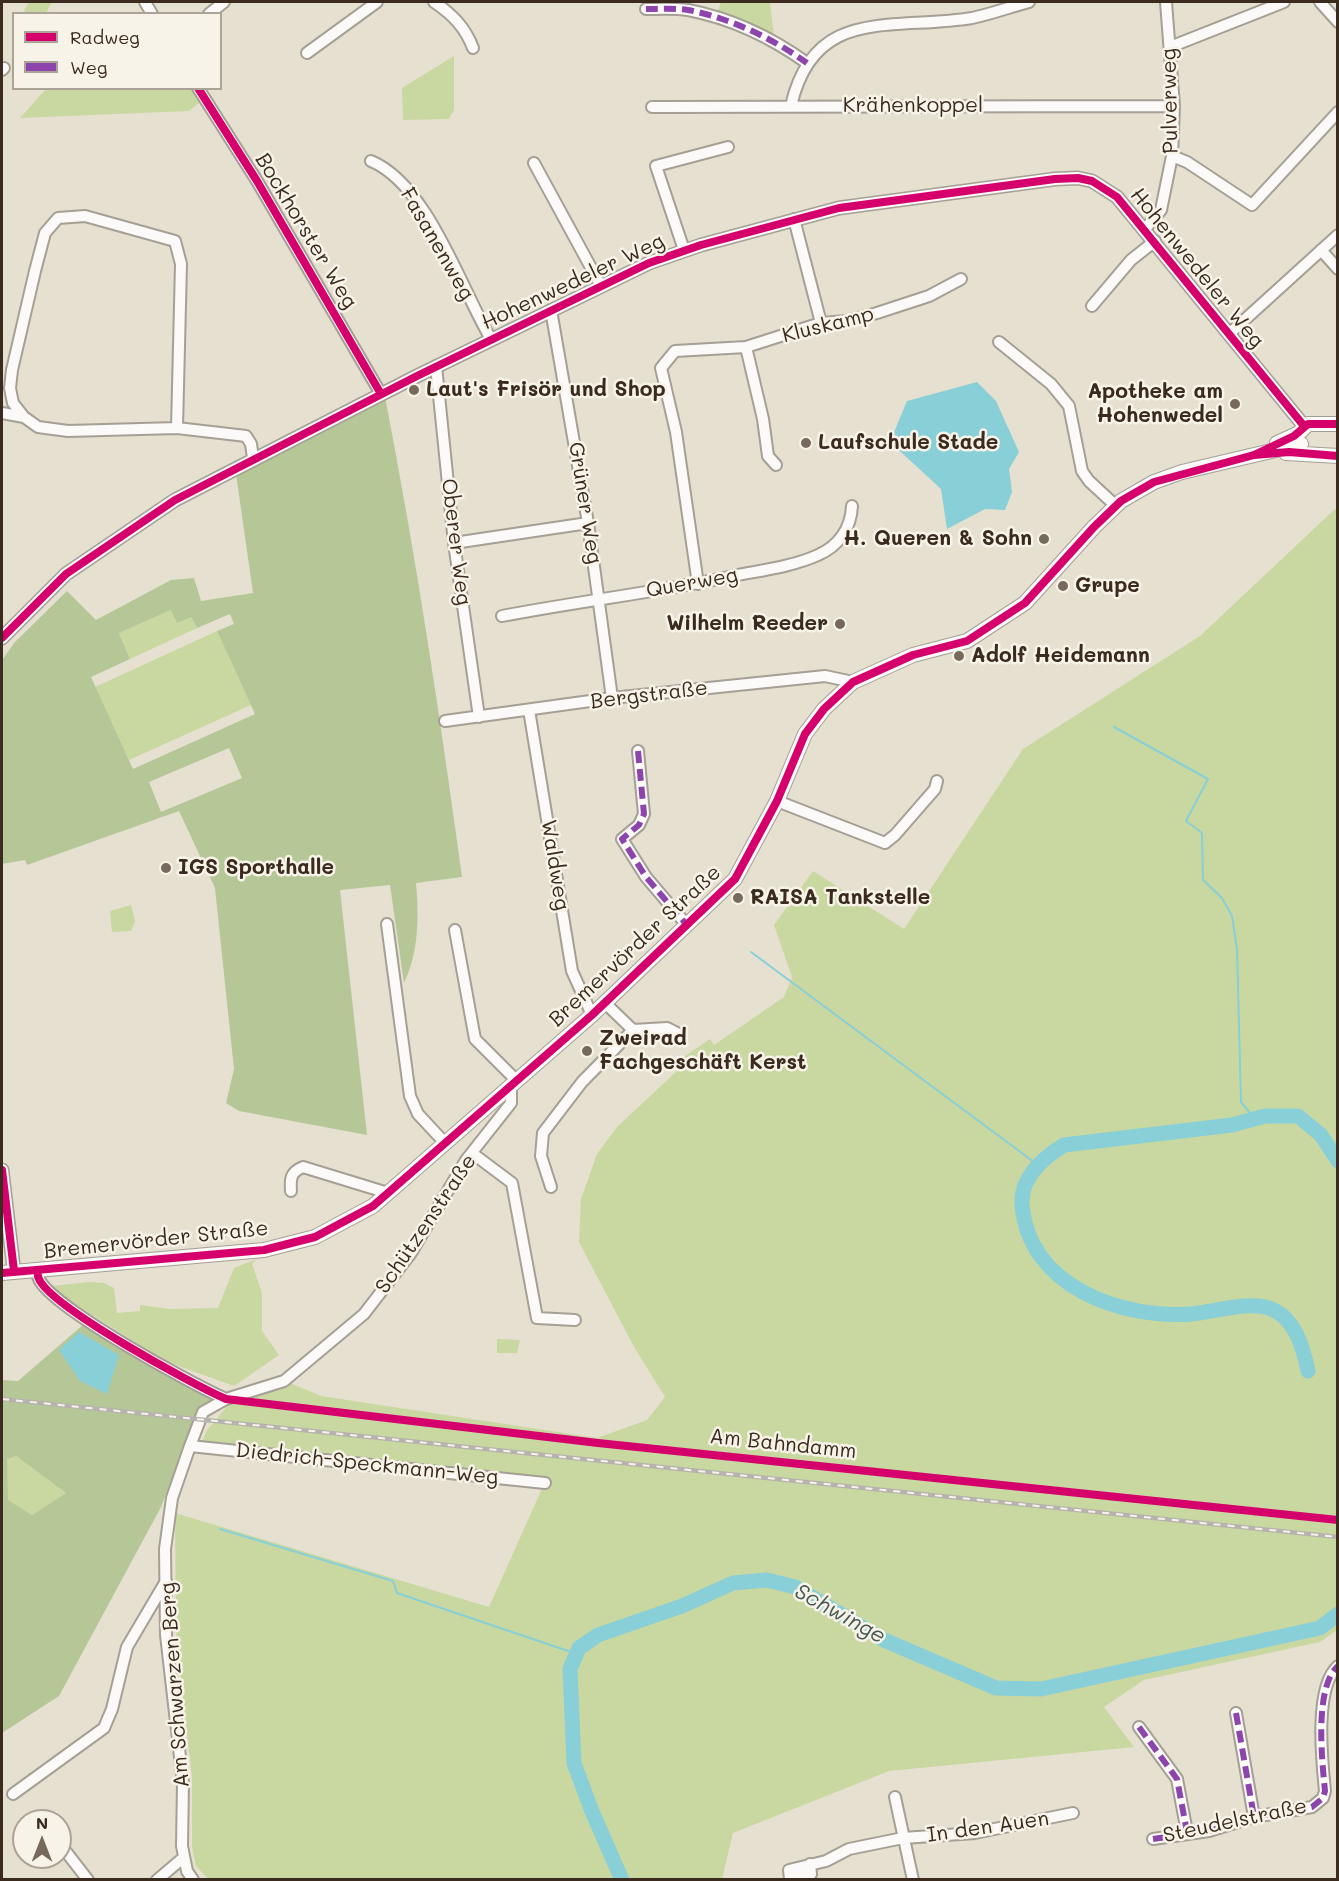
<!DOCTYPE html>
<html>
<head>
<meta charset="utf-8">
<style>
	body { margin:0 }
	#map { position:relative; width:1339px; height:1881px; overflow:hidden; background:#e6e0d0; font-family:Mali,sans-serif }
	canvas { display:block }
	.frame { position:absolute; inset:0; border:3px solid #3b2a1e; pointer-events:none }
	.legend { position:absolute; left:12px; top:12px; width:210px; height:78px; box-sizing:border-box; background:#f7f3e8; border:2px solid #aca397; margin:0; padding:8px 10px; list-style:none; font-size:18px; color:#3b2a1e }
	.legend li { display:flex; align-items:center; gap:12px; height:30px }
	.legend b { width:30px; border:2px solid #aca397 }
	.north { position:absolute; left:12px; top:1809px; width:60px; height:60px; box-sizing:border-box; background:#f7f3e8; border:2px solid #aca397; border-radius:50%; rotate:0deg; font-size:16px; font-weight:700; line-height:24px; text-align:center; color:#3b2a1e }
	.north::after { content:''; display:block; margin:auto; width:21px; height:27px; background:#776a5c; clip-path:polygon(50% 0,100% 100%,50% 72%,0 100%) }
</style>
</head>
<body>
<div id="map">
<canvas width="1339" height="1881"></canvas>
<div class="frame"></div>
<ul class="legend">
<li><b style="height:8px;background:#d6006c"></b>Radweg</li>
<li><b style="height:8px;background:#8e44ad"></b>Weg</li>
</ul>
<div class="north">N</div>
</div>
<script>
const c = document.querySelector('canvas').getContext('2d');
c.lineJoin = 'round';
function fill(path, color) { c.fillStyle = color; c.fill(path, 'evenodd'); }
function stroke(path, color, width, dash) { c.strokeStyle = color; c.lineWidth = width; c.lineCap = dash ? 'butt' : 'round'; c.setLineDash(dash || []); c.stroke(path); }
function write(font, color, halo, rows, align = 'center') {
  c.font = font + ' Mali,sans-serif'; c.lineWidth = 5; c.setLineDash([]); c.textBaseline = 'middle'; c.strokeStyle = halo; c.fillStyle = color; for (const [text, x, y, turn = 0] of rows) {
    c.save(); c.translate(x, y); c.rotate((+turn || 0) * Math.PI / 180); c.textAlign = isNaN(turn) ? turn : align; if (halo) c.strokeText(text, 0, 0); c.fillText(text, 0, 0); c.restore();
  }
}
fill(new Path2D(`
	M29,2H52L46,13H28L24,11Z
	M721,2H770L774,37L717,14Z
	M454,56V110L449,119L403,120L402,88Z
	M46,89H193L201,101L189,111L20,118Z
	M1335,509L1337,511V1157L1328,1146L1338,1161L1337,1630L1320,1642L1144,1680L1104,1707L1134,1747L889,1771L733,1833L722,1879H208L196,1866L192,1847V1778L176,1634L175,1513L489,1607L545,1482L201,1445L207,1430L231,1402L290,1383L321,1396L597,1438L647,1420L665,1397L633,1345L579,1242L581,1199L597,1154L617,1127L677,1071L673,1064L710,1039L714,1045L784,997L792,977L774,925L813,871L904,929L1023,749L1200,636Z
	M171,610L191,617L197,628L130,659L119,633Z
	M217,631L251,705L129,760L95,687Z
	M131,905L135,921L131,931L112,932L110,911Z
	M257,1259L252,1264L262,1293V1331L279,1355L234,1386L165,1361L51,1289V1286L90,1282L104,1283L114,1288L117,1313L140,1311V1305L169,1309L218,1308L234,1268Z
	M497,1339L520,1340L517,1353H497Z
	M16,1456L66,1493L32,1515L7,1500V1458Z`), '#c9d8a0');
fill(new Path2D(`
	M385,397C416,556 440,716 462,877L416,883C419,916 419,952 404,983L390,885L340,890L367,1135L239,1111L226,1103L234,1069L215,888L179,811L27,865L25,860L2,864V660L15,642L67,591L96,620L171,580L194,578L201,601L253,593L236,474ZM171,610L177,623L191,617L197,628L230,614L234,624L217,631L255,714L133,769L91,677L130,659L119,633ZM229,748L242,778L161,812L149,782Z
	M84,1324L155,1368L214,1399L199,1408L161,1507L59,1696L2,1733V1380L18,1381ZM16,1456L66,1493L32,1515L8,1500L7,1459Z`), '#b5c797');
fill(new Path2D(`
	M977,382L996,401L1019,452L1009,469L1012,492L1005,510L985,509L947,529L941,489L890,442L907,401Z
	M79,1332L119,1355L107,1394L80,1381L59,1350Z`), '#88cfd7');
stroke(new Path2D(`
	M1114,727L1208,779L1186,821L1202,833L1203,880L1222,898L1232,916L1237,949L1241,1102L1255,1119
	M751,952L1038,1165
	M220,1529L393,1581L397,1593L577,1654`), '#88cfd7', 2);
stroke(new Path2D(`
	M1308,1371C1303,1347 1295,1317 1269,1308C1249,1301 1214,1312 1192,1314C1121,1319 1029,1287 1022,1205C1020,1177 1043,1158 1064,1145L1232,1125L1265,1116H1298L1321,1135L1338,1161
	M622,1880L591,1809L574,1763L570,1669L579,1648L598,1635L682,1606L733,1583L767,1580L795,1587L884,1640L996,1688L1041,1689L1320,1628L1338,1614`), '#88cfd7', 15);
const minor = new Path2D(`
	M145,2L152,14
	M434,2C452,14 465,27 473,48
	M1320,2L1338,22
	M646,9C659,9 674,8 688,10C730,18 772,38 807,63
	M209,14L224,2
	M1170,47L1284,2
	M307,53L377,2
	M2,70L4,68
	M198,88L257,181L381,394
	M791,106C814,5 892,31 972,18C991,14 1010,7 1029,2
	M652,107L1174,106
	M1172,156L1187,162L1252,205L1338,112
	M371,161C428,185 460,287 491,339
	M534,163L601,286
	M794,219L821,323
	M1145,229L1161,210L1172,156L1174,106L1166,2
	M684,250L656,166L728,147
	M1321,250L1338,269
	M1092,306L1131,260L1155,241
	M551,310L588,523L612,698
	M1229,334L1338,235
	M999,342L1051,384L1069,406L1082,471L1089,481L1116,506
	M746,347L763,419L768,456L776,465
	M436,366L454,543L479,717
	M2,413L24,417
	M177,428L68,431L38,427L24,417L13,403L10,388L12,370L35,271L45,233L58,218L85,216L175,241L181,264L177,428L246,436L251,444L253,458
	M454,543L588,523
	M698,584L676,432L661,368L675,351L746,347L821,323L847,321L877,313L929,296L961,279
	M502,616C580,601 660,592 738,575C764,570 794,566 818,555C839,546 851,528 852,506
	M529,710L572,971L592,1015
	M445,721L612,698L825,676L853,682
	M638,751L644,814L639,825L622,839L646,877L686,924
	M777,801L885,843L895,835L935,789L937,781
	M387,924L410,1096L418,1114L445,1143
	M455,930L475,1039L516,1080
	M633,1030L667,1028L677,1033
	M472,1153L512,1183L537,1318L575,1320
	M551,1187L541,1156L543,1133L582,1082L633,1030L605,1003
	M291,1191C290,1178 291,1172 303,1167L388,1193
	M38,1270C38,1273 37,1276 39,1279C51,1307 193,1385 226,1399
	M190,1446L545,1483
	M1236,1713L1254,1817
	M1139,1727L1177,1779L1187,1832
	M13,1794L104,1728L112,1709L127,1647L166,1581
	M895,1797L913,1880
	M1153,1839L1209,1831L1254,1817L1312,1807L1323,1798L1325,1791C1322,1761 1314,1687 1338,1666
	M60,1844L88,1880
	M157,1880L183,1858
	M193,1880L187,1871L182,1846L183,1783L166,1635L165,1549L172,1498L190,1446L203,1412L226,1399L284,1381L364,1314L411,1253L466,1160L511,1103V1084
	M790,1880L789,1870L826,1861L849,1849L903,1838L975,1833L1073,1813
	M791,1880L811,1874L810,1864`);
const tertiary = new Path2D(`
	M2,638L66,574L175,500L417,376L649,263L701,245L839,208L1055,179L1078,178L1092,181L1117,197L1304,426
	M2,1170L14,1271`);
const secondary = new Path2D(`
	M1277,443L1299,433L1308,424H1338
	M1286,453L1338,456
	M2,1273L264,1250L315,1237L373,1206L592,1015L735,879L777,801L805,734L824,709L853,682L913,655L967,641L1025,603L1094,527L1121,501L1154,482L1182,472L1301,444`);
stroke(minor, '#a59f95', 14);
stroke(tertiary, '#a59f95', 15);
stroke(secondary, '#a59f95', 16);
stroke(minor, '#fbfaf8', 10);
stroke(tertiary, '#fbfaf8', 12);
stroke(secondary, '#fbfaf8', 14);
const rail = new Path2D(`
	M2,1399L1338,1537`);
stroke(rail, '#b6b3af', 4.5);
stroke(rail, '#f7f3e8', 2, [7]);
stroke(new Path2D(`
	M646,9C659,9 674,8 688,10C730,18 772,38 807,63
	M638,751L644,814L639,825L622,839L646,877L686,924
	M1236,1713L1254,1817
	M1139,1727L1177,1779L1187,1832
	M1153,1839L1209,1831L1254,1817L1312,1807L1323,1798L1325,1791C1322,1761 1314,1687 1338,1666`), '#8e44ad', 6, [12, 6]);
stroke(new Path2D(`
	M198,88L257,181L381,394
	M1254,455L1289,452L1338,456
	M2,638L66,574L175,500L417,376L649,263L701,245L839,208L1055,179L1078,178L1092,181L1117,197L1304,426
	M2,1170L14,1271
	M38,1270C38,1273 37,1276 39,1279C51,1307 193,1385 226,1399L598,1443L1338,1520
	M2,1273L264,1250L315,1237L373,1206L592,1015L735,879L777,801L805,734L824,709L853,682L913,655L967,641L1025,603L1094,527L1121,501L1154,482L1254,455L1294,436L1308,424H1338`), '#d6006c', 8);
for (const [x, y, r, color] of [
	[414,390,6,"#776a5c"],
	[1235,404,6,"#776a5c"],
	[806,443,6,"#776a5c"],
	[1044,539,6,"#776a5c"],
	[1063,586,6,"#776a5c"],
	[840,624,6,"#776a5c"],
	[959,656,6,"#776a5c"],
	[166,868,6,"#776a5c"],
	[738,898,6,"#776a5c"],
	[587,1051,6,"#776a5c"]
]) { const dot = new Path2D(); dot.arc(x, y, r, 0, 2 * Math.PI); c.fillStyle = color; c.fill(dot); stroke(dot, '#f7f3e8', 2); }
write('21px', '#3b2a1e', '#f7f3e8', [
	["Pulverweg",1170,101,-91],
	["Krähenkoppel",913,106],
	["Bockhorster Weg",306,231,59],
	["Fasanenweg",437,244,60],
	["Hohenwedeler Weg",1197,268,51],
	["Hohenwedeler Weg",573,282,-25],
	["Kluskamp",828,325,-14],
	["Grüner Weg",585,503,81],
	["Oberer Weg",456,542,83],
	["Querweg",692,583,-10],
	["Bergstraße",649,695,-7],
	["Waldweg",555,865,81],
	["Bremervörder Straße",635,946,-43],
	["Schützenstraße",426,1224,-56],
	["Bremervörder Straße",156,1240,-6],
	["Am Bahndamm",783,1444,6],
	["Diedrich-Speckmann-Weg",367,1464,6],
	["Am Schwarzen Berg",175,1685,-94],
	["Steudelstraße",1235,1821,-12],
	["In den Auen",988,1827,-8]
]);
write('bold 21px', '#3b2a1e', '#f7f3e8', [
	["Laut's Frisör und Shop",426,390],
	["Apotheke am",1223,392,"right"],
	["Hohenwedel",1223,416,"right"],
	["Laufschule Stade",818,443],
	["H. Queren & Sohn",1032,539,"right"],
	["Grupe",1075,586],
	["Wilhelm Reeder",828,624,"right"],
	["Adolf Heidemann",971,656],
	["IGS Sporthalle",178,868],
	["RAISA Tankstelle",750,898],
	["Zweirad",599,1039],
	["Fachgeschäft Kerst",599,1063]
], 'left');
write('italic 22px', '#465956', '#f7f3e8', [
	["Schwinge",840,1614,29]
]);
</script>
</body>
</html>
